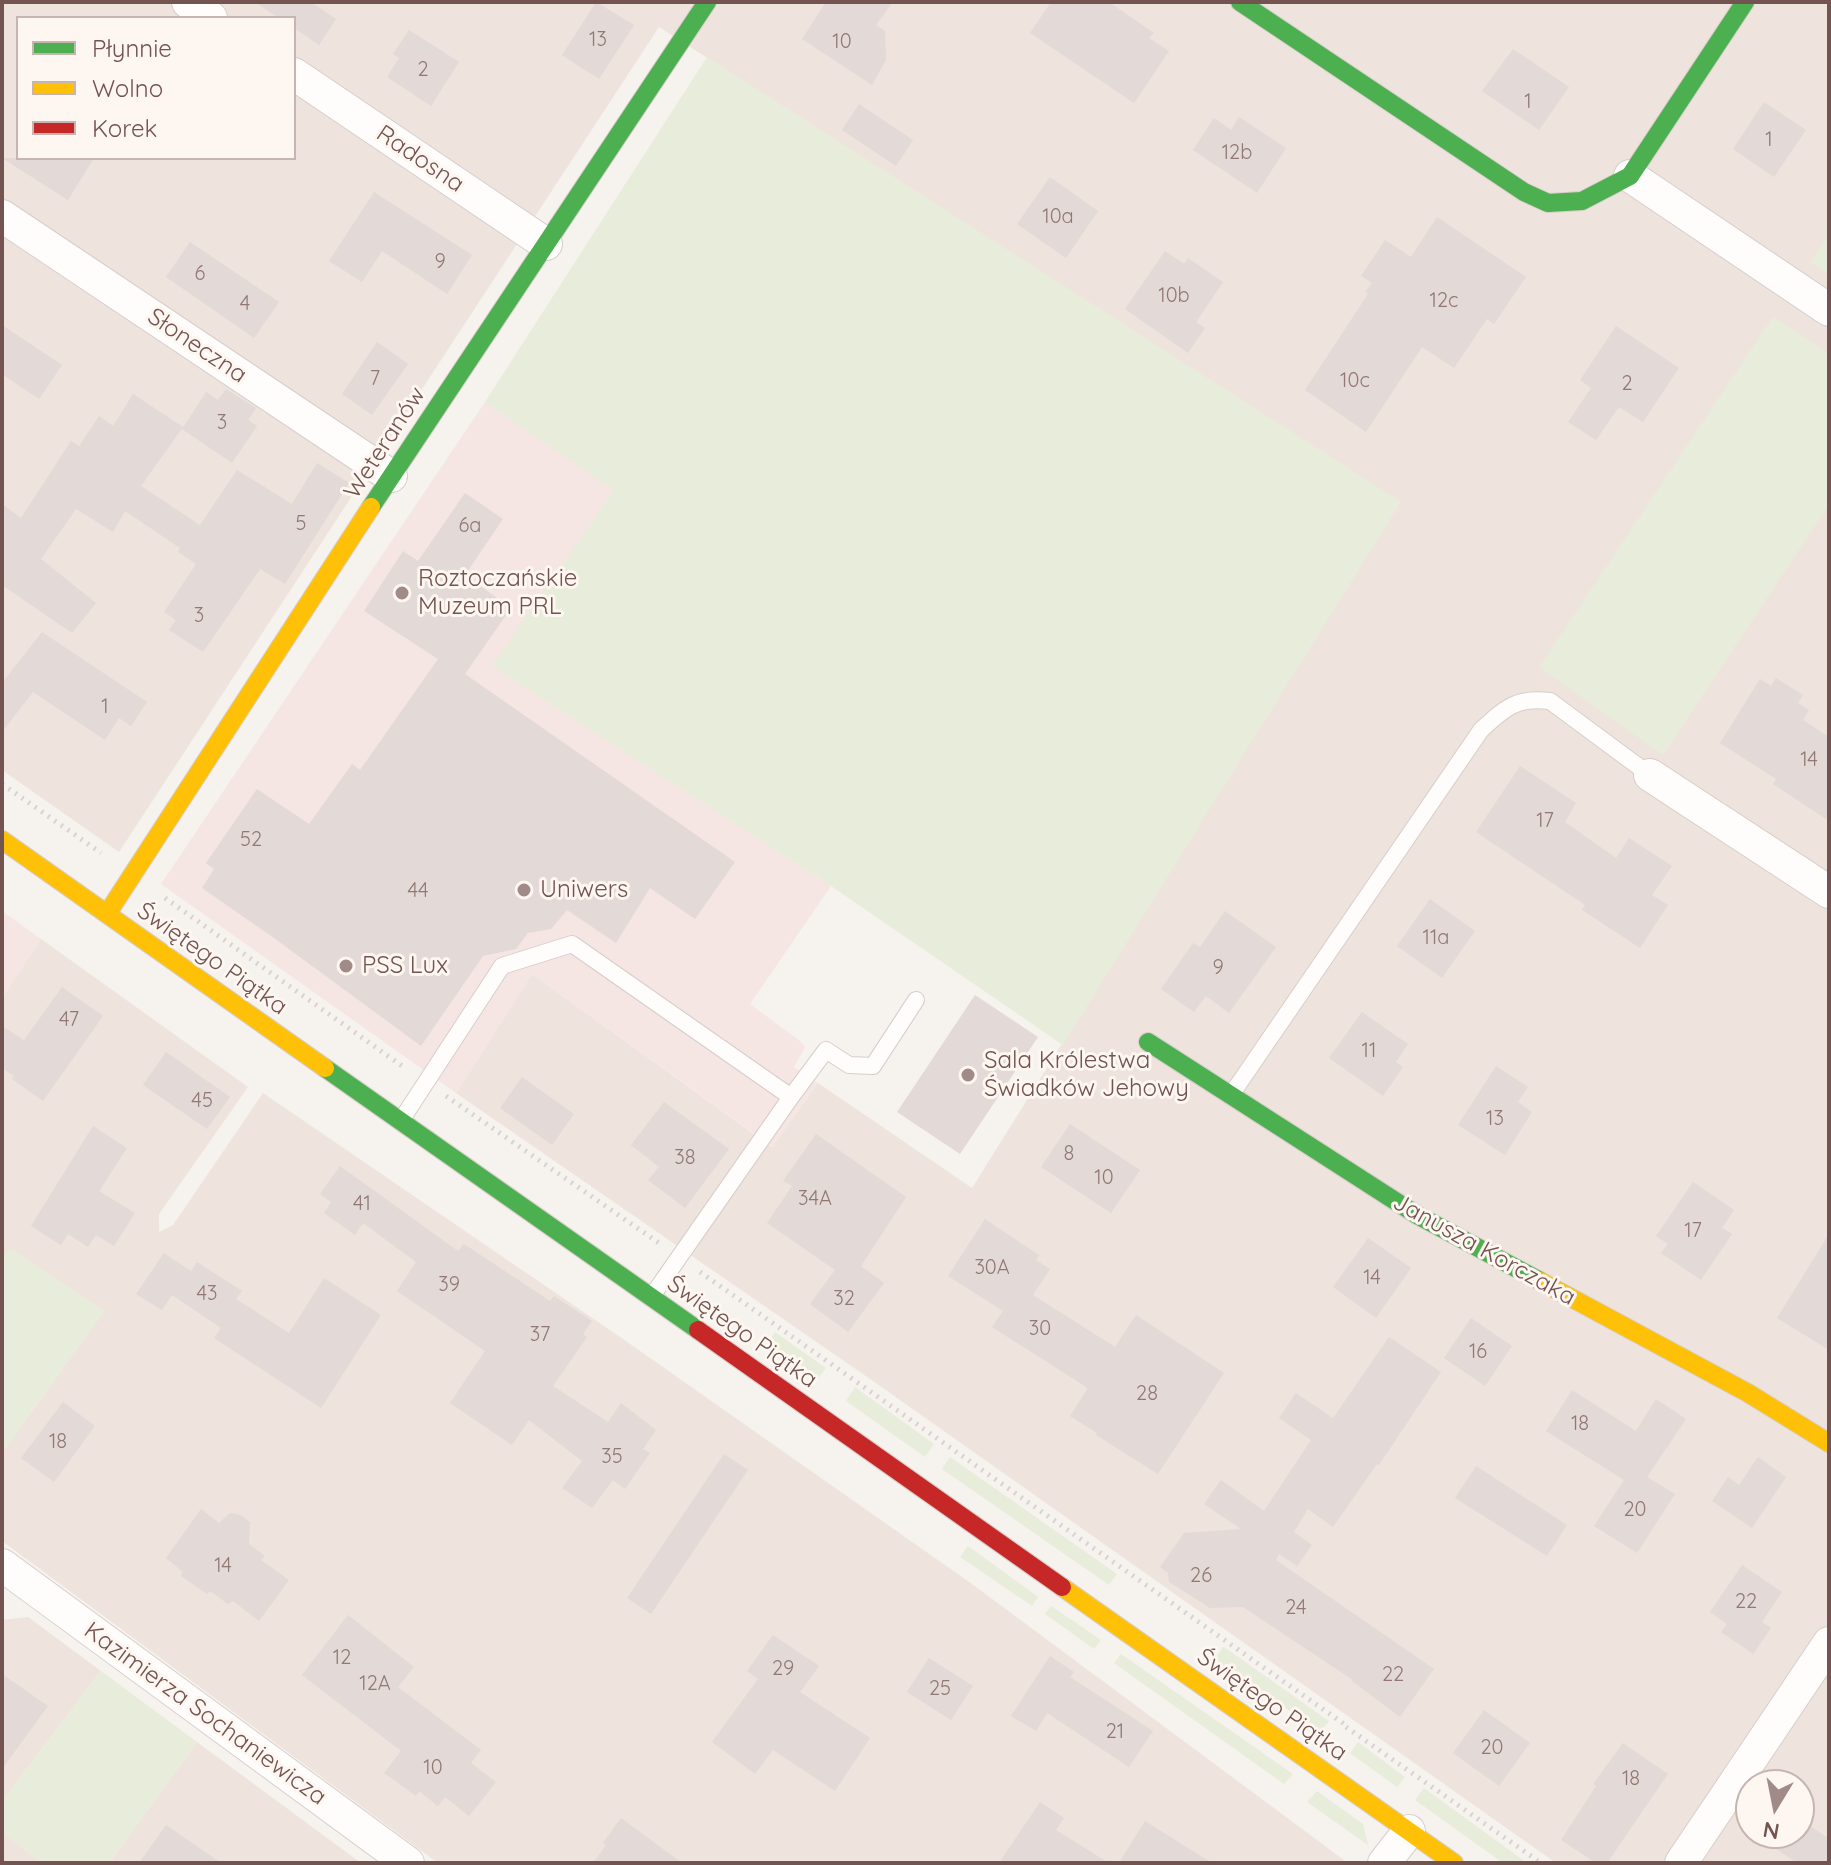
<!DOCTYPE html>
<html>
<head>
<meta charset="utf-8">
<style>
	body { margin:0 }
	#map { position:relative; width:1831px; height:1865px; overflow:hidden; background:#f6f2ee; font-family:Quicksand,sans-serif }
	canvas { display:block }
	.frame { position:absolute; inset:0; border:4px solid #735451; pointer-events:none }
	.legend { position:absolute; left:16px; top:16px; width:280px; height:144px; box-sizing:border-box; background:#fdf6f1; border:2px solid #c6b5b1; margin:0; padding:10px 14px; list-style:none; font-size:24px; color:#735451 }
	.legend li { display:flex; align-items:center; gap:16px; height:40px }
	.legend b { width:40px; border:2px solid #c6b5b1 }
	.north { position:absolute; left:1735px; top:1769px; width:80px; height:80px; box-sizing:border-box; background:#fdf6f1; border:2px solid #c6b5b1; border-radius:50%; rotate:190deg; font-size:22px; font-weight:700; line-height:32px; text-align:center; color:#735451 }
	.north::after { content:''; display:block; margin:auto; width:28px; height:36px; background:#a18b88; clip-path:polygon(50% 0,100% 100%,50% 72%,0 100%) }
</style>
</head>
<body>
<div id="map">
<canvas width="1831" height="1865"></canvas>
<div class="frame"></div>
<ul class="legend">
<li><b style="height:10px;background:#4caf50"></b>Płynnie</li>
<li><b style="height:10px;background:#ffc107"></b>Wolno</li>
<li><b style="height:10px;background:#c62828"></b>Korek</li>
</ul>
<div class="north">N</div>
</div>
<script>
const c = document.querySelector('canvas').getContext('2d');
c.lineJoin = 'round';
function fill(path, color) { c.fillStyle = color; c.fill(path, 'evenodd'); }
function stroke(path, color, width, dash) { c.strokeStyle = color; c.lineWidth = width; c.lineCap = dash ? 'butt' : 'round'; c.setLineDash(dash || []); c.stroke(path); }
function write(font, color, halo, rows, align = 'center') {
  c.font = font + ' Quicksand,sans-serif'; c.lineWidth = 6; c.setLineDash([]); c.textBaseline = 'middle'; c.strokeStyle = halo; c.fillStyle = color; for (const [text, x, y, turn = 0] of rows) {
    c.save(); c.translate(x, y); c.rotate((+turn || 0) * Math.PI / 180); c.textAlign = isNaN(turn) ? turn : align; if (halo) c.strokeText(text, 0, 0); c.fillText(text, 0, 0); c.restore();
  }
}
fill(new Path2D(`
	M2,2H1829V1863H1556L873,1381L456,1093L532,974L772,1147L818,1083L972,1188L1400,502L659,27L119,852L2,770ZM18,18H294V158H18ZM1751,1785H1799V1833H1751Z
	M41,939L248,1087L159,1214V1232L173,1225L263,1093L623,1339L972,1584L1344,1860L1341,1863H438L2,1541V1453L104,1311L11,1249L2,1259V998Z
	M28,1617L101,1671L2,1801V1620Z
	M197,1742L361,1863H109Z
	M2,1832L42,1863H2Z`), '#eee3dd');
fill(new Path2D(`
	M485,402L615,489L493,666L831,886L750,1004L800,1041L805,1047L794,1067L818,1083L773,1147L532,974L456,1093L161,884Z
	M2,911L41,939L2,998Z`), '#f5e6e3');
fill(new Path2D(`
	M707,57L1401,502L1063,1045L831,886L492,666L614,490L485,402Z
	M1829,233V274L1810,262Z
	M1773,316L1829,354V505L1663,755L1539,667Z
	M10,1248L104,1311L2,1453V1259Z
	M775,1332L826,1368L817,1380L771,1348L770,1340Z
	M855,1387L934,1444L925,1457L846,1401Z
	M950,1457L1117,1574L1109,1585L942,1469Z
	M968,1546L1038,1597L1032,1606L960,1557Z
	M1051,1606L1101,1640L1094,1649L1045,1614Z
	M1223,1647H1224L1329,1721L1320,1732L1215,1659Z
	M1121,1654L1293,1774L1284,1784L1114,1663Z
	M101,1671L197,1742L109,1863H42L2,1832V1801Z
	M1358,1742L1405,1777L1397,1787L1350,1753Z
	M1424,1788L1523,1860L1522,1863H1503L1415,1800Z
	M1317,1791L1363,1824L1368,1845L1307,1802Z`), '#e8ecda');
fill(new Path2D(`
	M255,2H311L336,19L319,45L294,28V18H279Z
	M596,2L634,25L599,79L562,55Z
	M826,2H893L876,25L885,31L886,60L872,85L802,39Z
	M1051,2H1109L1154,33L1149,38L1169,51L1134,103L1030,33Z
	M409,30L459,62L431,106L387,77L399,58L393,54Z
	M1513,49L1569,87L1539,130L1482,91Z
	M1764,102L1806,130L1774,177L1733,149Z
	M859,104L913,140L896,166L842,130Z
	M1239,117L1286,148L1257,193L1193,150L1214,118L1231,130Z
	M2,158H94L68,200Z
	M1050,177L1098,211L1066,258L1017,224Z
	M374,192L472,255L447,294L382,251L362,282L329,261Z
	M1437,217L1526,277L1494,324L1487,319L1454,368L1422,347L1366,432L1305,390L1368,294L1365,292L1372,283L1361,276L1385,240L1411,257Z
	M190,242L279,302L254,338L166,277Z
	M1165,251L1184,264L1188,258L1223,282L1196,322L1205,328L1188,353L1125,309Z
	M2,325L62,365L39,399L2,374Z
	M1616,326L1679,368L1643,422L1619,407L1596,440L1568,422L1591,388L1580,380Z
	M377,342L408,364L372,415L342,394Z
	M226,389L256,408L248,420L257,426L232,463L182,429L206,392L218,400Z
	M133,394L183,427L141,486L200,525L237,470L292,504L317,463L349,483L285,584L260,569L203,652L169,630L176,620L164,612L196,564L178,552L180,548L125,511L113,532L76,509L41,559L96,603L72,633L2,585V504L21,518L71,441L79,446L99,416L113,426Z
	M465,493L503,519L465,575L511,608L465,674L735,862L695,919L650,888L616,943L567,910L551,929L528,933L516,949L483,956L421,1046L274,938L202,888L214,869L206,863L257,789L309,824L352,764L360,770L438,659L364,611L403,551L418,561Z
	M42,632L147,702L131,726L119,718L105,740L33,692L2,732V683Z
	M1776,678L1803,695L1798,703L1809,710L1803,720L1829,737V821L1773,784L1776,779L1720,743L1760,679L1771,686Z
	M1520,766L1576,803L1565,822L1616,858L1629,838L1672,866L1652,895L1668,905L1640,948L1582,910L1585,905L1476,832Z
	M1430,899L1475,931L1442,978L1397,946Z
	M1225,911L1276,947L1229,1013L1206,996L1194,1012L1161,989L1193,943L1200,947Z
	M62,987L103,1016L43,1101L12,1079L14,1076L2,1068V1026L24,1040Z
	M975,995L1038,1037L960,1154L897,1112Z
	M1362,1012L1408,1044L1396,1062L1403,1067L1383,1096L1329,1058Z
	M166,1052L230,1097L207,1129L143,1085Z
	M1496,1066L1528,1087L1518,1102L1532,1112L1505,1155L1458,1125Z
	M522,1077L574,1114L552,1145L500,1108Z
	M664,1102L729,1149L685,1208L648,1180L659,1167L631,1145Z
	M1070,1124L1140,1170L1111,1213L1041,1167Z
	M93,1126L127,1148L99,1191L135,1213L114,1246L96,1235L88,1247L68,1234L61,1245L31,1226Z
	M816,1134L906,1197L861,1266L884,1283L848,1332L810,1304L835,1270L767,1223L792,1186L783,1181Z
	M340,1166L458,1251L464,1244L550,1301L554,1296L592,1321L583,1334L587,1337L553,1386L608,1422L621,1403L656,1430L643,1449L650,1453L625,1489L613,1480L592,1508L562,1488L582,1461L529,1420L512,1445L450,1403L485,1351L397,1291L416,1262L363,1223L355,1235L324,1213L331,1202L320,1194Z
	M1693,1182L1734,1210L1722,1228L1732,1234L1701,1280L1661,1253L1668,1244L1656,1236Z
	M985,1219L1039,1255L1036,1260L1050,1269L1033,1295L1115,1347L1136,1315L1224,1373L1158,1474L1096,1435L1097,1433L1070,1416L1088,1388L992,1327L1003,1311L948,1276Z
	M1829,1234V1350L1777,1318Z
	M1368,1238L1411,1268L1376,1318L1333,1287Z
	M164,1253L191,1271L197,1262L242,1291L236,1299L289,1333L324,1278L381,1315L321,1408L214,1338L221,1328L172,1295L162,1310L136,1294Z
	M1471,1318L1512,1346L1485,1386L1444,1358Z
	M1389,1337L1441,1372L1379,1465L1377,1464L1333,1527L1308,1509L1294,1532L1312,1545L1297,1566L1279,1554L1276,1560L1434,1669L1400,1717L1352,1681L1353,1680L1243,1607L1210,1608L1169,1582L1168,1573L1160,1567L1184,1533L1241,1529L1204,1504L1221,1480L1264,1511L1311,1440L1279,1418L1296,1393L1333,1418Z
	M1572,1390L1636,1431L1656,1399L1686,1419L1647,1477L1675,1494L1637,1553L1594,1526L1624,1480L1546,1431Z
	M63,1402L95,1426L54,1482L21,1458Z
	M724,1454L748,1470L651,1614L627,1598Z
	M1758,1457L1786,1477L1752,1528L1712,1501L1728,1477L1739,1485Z
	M1476,1466L1567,1525L1547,1556L1455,1498Z
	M201,1509L219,1523L230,1513L241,1515L250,1522L249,1544L265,1556L261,1560L289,1580L259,1621L233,1601L228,1604L210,1591L207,1594L181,1576L183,1572L166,1558Z
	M1742,1565L1782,1592L1762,1622L1771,1628L1753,1654L1721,1632L1727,1624L1710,1612Z
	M348,1615L414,1667L398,1687L481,1750L471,1763L496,1782L469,1816L445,1797L438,1806L419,1791L416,1796L384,1773L401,1751L302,1675Z
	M773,1635L819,1666L800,1692L870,1738L835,1791L773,1750L755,1774L712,1742L758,1679L747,1671Z
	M1050,1656L1074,1672L1070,1677L1153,1731L1129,1767L1047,1713L1036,1731L1011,1716Z
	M929,1658L973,1686L951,1720L907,1692Z
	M2,1674L48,1706L2,1769Z
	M1484,1710L1530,1743L1499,1786L1453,1753Z
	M1623,1743L1668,1774L1607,1863H1596L1561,1840L1596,1786L1593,1784Z
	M1040,1802L1064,1818L1056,1830L1109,1863H999Z
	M621,1818L682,1863H593L606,1845L603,1843Z
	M1799,1818L1829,1839V1863H1797L1753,1833H1799Z
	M1145,1821L1212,1863H1119Z
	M166,1825L221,1863H139Z`), '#e3d9d6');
const lane = new Path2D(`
	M1231,1095L1481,730C1505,708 1516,697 1550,701L1650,775
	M791,1097L826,1050L849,1065L873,1066L916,1000
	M402,1119L502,966L572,944L791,1097L652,1296`);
const street = new Path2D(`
	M188,2L211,18
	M294,74L546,244
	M1630,176L1829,310
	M2,216L391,476
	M1650,775L1829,892
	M2,1565L408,1863
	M1384,1863L1409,1831
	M1681,1863L1829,1643`);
const fast = new Path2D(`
	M1240,2L1524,192L1548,203L1582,201L1630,176L1745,2
	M371,507L707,2
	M1148,1042L1417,1215L1540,1281
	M325,1068L698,1330`);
const slow = new Path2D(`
	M2,840L325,1068
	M107,914L371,507
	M1540,1281L1748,1393L1829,1443
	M1062,1587L1454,1863`);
const jam = new Path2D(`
	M698,1330L1062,1587`);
stroke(lane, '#d6cecb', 18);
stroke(street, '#d6cecb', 34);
stroke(fast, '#d6cdca', 20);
stroke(slow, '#d6cdca', 20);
stroke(jam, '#d6cdca', 20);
stroke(new Path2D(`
	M2,784L101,853
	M165,898L405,1068
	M446,1096L659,1243
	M700,1272L1347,1726
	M1346,1727L1541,1863`), '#d9d1d0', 5, [2, 6]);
stroke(lane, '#fefdfc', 16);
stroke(street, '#fefdfc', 32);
stroke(fast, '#4caf50', 18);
stroke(slow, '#ffc107', 18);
stroke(jam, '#c62828', 18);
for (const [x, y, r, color] of [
	[402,593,8,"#a18b88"],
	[524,890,8,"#a18b88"],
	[346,966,8,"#a18b88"],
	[968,1075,8,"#a18b88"]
]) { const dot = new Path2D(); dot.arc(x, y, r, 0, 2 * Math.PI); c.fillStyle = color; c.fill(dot); stroke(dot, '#fdf6f1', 3); }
write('20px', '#917874', null, [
	["13",598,40],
	["10",842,42],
	["2",423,70],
	["1",1528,102],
	["1",1769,140],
	["12b",1237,153],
	["10a",1058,217],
	["9",440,262],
	["6",200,274],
	["10b",1174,296],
	["12c",1444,301],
	["4",245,304],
	["7",375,379],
	["10c",1355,381],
	["2",1627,384],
	["3",222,423],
	["5",301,524],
	["6a",470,526],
	["3",199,616],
	["1",105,707],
	["14",1809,760],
	["17",1545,821],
	["52",251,840],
	["44",418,891],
	["11a",1436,938],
	["9",1218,968],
	["47",69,1020],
	["11",1369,1051],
	["45",202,1101],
	["13",1495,1119],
	["8",1069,1154],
	["38",685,1158],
	["10",1104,1178],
	["34A",815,1199],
	["41",362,1204],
	["17",1693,1231],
	["30A",992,1268],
	["14",1372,1278],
	["39",449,1285],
	["43",207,1294],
	["32",844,1299],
	["30",1040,1329],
	["37",540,1335],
	["16",1478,1352],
	["28",1147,1394],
	["18",1580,1424],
	["18",58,1442],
	["35",612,1457],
	["20",1635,1510],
	["14",223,1566],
	["26",1201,1576],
	["22",1746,1602],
	["24",1296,1608],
	["12",342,1658],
	["29",783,1669],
	["22",1393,1675],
	["12A",375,1684],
	["25",940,1689],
	["21",1115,1732],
	["20",1492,1748],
	["10",433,1768],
	["18",1631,1779]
]);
write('24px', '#735451', '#fdf6f1', [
	["Radosna",420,159,34],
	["Słoneczna",197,346,34],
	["Weteranów",385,443,-57],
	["Świętego Piątka",212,959,35],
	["Janusza Korczaka",1484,1250,29],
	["Świętego Piątka",742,1332,35],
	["Świętego Piątka",1272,1705,35],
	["Kazimierza Sochaniewicza",205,1714,36]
]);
write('24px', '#735451', '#fdf6f1', [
	["Roztoczańskie",418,579],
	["Muzeum PRL",418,607],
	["Uniwers",540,890],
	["PSS Lux",362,966],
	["Sala Królestwa",984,1061],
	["Świadków Jehowy",984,1089]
], 'left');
</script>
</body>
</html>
